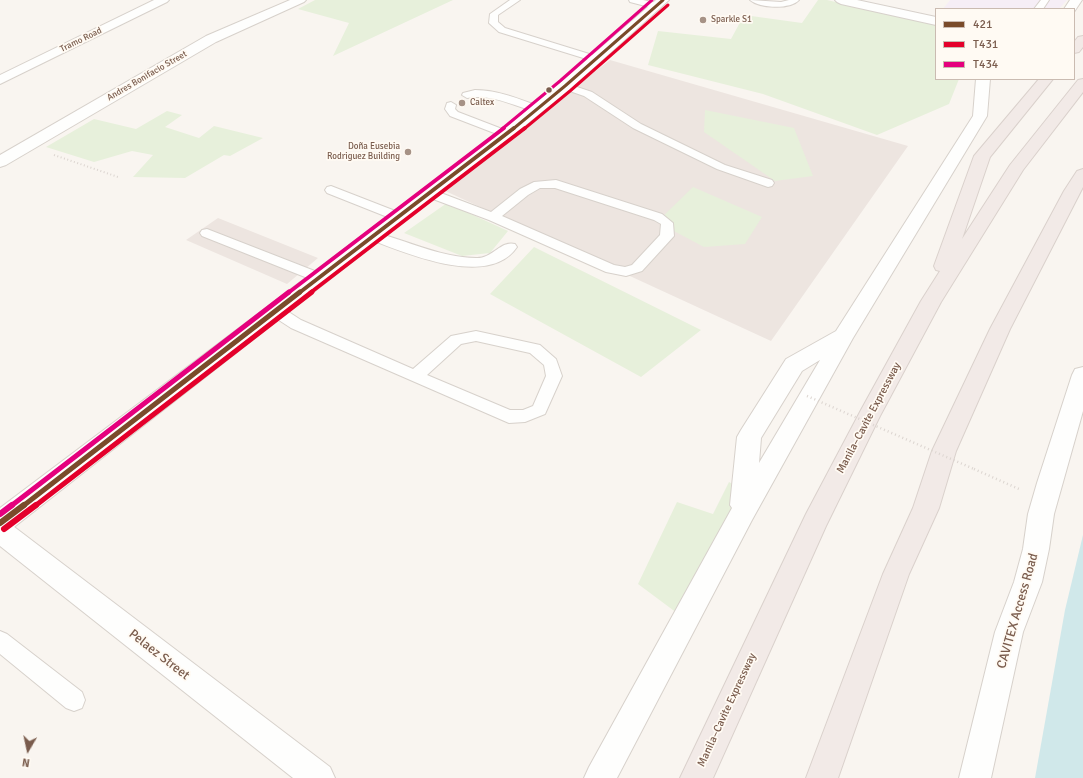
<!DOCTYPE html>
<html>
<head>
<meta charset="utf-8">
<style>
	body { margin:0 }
	#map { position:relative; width:1083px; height:778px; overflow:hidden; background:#f9f5f0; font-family:Signika,sans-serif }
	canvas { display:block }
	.legend { position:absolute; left:935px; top:8px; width:140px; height:72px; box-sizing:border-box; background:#fffaf3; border:1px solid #cabbb1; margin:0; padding:5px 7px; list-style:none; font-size:12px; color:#7a5c4d }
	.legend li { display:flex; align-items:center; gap:8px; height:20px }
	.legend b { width:20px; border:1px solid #cabbb1 }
	.north { position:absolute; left:8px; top:730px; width:40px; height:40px; -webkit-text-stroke:3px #fffaf3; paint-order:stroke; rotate:189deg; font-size:11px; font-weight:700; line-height:16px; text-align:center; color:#7a5c4d }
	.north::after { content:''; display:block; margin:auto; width:14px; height:18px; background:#7a5c4d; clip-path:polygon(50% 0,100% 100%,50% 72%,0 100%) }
</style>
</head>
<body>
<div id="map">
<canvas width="1083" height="778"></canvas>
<ul class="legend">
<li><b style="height:5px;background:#7a4b2a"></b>421</li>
<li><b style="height:5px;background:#e4002b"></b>T431</li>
<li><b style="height:5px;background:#e5007d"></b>T434</li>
</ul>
<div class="north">N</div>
</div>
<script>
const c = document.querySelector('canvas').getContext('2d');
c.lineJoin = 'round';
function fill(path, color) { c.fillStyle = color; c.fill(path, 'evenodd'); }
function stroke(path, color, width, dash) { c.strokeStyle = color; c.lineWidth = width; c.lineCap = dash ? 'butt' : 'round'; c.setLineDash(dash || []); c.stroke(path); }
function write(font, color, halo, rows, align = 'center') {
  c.font = font + ' Signika,sans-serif'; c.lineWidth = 3.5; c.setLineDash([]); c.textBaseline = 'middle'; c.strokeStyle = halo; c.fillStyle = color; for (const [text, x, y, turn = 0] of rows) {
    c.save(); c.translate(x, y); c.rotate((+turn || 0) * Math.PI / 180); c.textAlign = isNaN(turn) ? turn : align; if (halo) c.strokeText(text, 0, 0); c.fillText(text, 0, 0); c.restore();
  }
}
fill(new Path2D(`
	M610,60L908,146L771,341L441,189Z
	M218,218L318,258L287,284L186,240Z`), '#ede5e0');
fill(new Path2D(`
	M950,0H1067L1059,9H943Z`), '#f6eef6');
fill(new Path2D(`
	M315,0H453L333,56L349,23L298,9Z
	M818,0H827L936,25V79H959L949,104L877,135L763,94L648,65L658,31L731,39L744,15L802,23Z
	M705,110L794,128L813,176L775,181L704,132Z
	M167,111L182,115L165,127L199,138L214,126L263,138L230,156L224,155L185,178L133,177L153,155L132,151L94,162L46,147L94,119L136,129Z
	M693,187L762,217L745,244L704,247L657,222Z
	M447,203L508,231L490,253L462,256L404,233Z
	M534,247L701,330L641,377L490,294Z
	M729,482L741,489L681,616L638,584L677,502L713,514Z`), '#e7f0db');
fill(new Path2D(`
	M1083,535V778H1035L1065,610Z`), '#d0e8ea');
const lane = new Path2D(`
	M510,0H520L498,15V22L505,28L599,57L601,59L596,62L593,61L499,32L489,23L490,14Z
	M629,0H643L660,4L661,6L657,9L630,2Z
	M750,0L781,2L789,0H799C790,10 759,8 750,0Z
	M1041,0H1049L1043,9H1034Z
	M565,83L592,92L641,124L725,165L772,180L774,183L772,186L768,187L717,169L633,128L584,96L561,88L560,86Z
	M475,90C498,90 519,99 541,107L542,109L537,112C513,106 492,93 467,98L462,95L463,93Z
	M451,102L456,105L455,109L458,112L510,132L512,134L506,137L502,136L450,116L445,109L447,103Z
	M556,180L662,214L673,223L674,236L642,271L626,276L606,272L489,220L425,196L423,193L425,190H433L491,212L520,189L534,182ZM540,188H555L654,220L661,224L660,235L632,265L625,267L614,265L502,216L528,195Z
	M331,186L403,214L405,217L403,220H395L327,193L325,190L327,187Z
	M207,229L325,275L327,278L325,281L320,283L315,281L202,236L200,233L202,230Z
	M374,232C408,241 439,257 476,258C492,259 501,240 515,244L517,247C489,289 405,253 369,239L367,236L369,233Z
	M276,306L281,307L301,320L413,369L451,336L476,331L540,345L556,359L562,376L545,414L525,422L509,423L291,328L271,315L269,311L271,307ZM476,341L530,353L544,365L546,376L533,406L523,410H510L427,375L461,344Z
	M0,631L7,634L82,692L85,700L82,708L74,711L66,708L0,654Z`);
const street = new Path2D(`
	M154,0H169L167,2L0,84V75Z
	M290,0H306L304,2L216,42L6,165L0,167V155L206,36Z
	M835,0H857L936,17V25L841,4L837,2Z
	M1070,0H1082L1074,12V9H1064Z
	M976,79H990L987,116L853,338L752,520L617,778H584L589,767L732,508L730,505L737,437L741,430L786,359L836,331L973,116ZM820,360L759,463L761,438L802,371Z
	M1083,367V411L1054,514L1049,549L1042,582L1023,632L991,778H959L995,632L1014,582L1023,549L1028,514L1037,483L1072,375L1075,369Z
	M0,520L9,523L330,767L335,778H293L0,546Z`);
const secondary = new Path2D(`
	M656,0H669L570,89L511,137L9,531L0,534V508L501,131L560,83Z`);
const highway = new Path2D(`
	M1083,36V47L1079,52L1074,53V42L1078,37Z
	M1039,79H1053L990,157L962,239L1010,165L1078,80L1083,79V92L1023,170L941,302L880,416L826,526L713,778H680L806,514L861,410L921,301L940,271L936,270L934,266L974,156Z
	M1083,169V187L1010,329L956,451L939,508L909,574L838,778H806L883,574L913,508L932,451L990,329L1064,191L1077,171Z`);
stroke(lane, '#d7d1cb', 2);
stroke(street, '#d7d1cb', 2);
stroke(secondary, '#d9d2cb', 2);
stroke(highway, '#dad1cc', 2);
stroke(new Path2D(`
	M54,155L118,177`), '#dcd5d0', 2, [1, 2.5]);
stroke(new Path2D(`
	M974,469L1019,489`), '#dcd5d0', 2.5, [1, 3]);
fill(lane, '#fefefd');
fill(street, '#fefefd');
fill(secondary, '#fefefd');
fill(highway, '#f2eae7');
stroke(new Path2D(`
	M807,396L974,469`), '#dcd5d0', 2.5, [1, 3]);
stroke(new Path2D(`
	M513,129L565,86L663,0`), '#7a4b2a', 3);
stroke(new Path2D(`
	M299,293L514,128`), '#7a4b2a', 4);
stroke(new Path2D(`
	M23,506L300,292`), '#7a4b2a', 5);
stroke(new Path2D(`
	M0,523L24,505`), '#7a4b2a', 6);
stroke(new Path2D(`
	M524,129L570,91L668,5`), '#e4002b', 3);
stroke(new Path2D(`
	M310,293L525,128`), '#e4002b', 4);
stroke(new Path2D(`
	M35,506L312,292`), '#e4002b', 5);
stroke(new Path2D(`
	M4,529L36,505`), '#e4002b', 6);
stroke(new Path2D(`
	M502,129L560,81L652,0`), '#e5007d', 3);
stroke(new Path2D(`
	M288,293L504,128`), '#e5007d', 4);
stroke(new Path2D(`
	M11,506L289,292`), '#e5007d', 5);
stroke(new Path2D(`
	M0,514L12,505`), '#e5007d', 6);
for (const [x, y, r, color] of [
	[703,20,4,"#a69286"],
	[549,90,3.5,"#7a5c4d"],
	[462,103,4,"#a69286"],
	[408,152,4,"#a69286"]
]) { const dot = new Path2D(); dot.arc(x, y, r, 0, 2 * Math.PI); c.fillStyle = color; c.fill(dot); stroke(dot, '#fffaf3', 1.5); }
write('9px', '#7a5c4d', '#fffaf3', [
	["Sparkle S1",711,20],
	["Caltex",470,103],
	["Doña Eusebia",400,147,"right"],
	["Rodriguez Building",400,157,"right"]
], 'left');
write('9px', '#7a5c4d', '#fffaf3', [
	["Tramo Road",81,40,-26],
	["Andres Bonifacio Street",147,76,-30]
]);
write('11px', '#7a5c4d', '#fffaf3', [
	["Manila–Cavite Expressway",869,418,-62],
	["Manila–Cavite Expressway",727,710,-65]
]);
write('13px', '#7a5c4d', '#fffaf3', [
	["CAVITEX Access Road",1018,611,-74],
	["Pelaez Street",159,655,38]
]);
</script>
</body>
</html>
